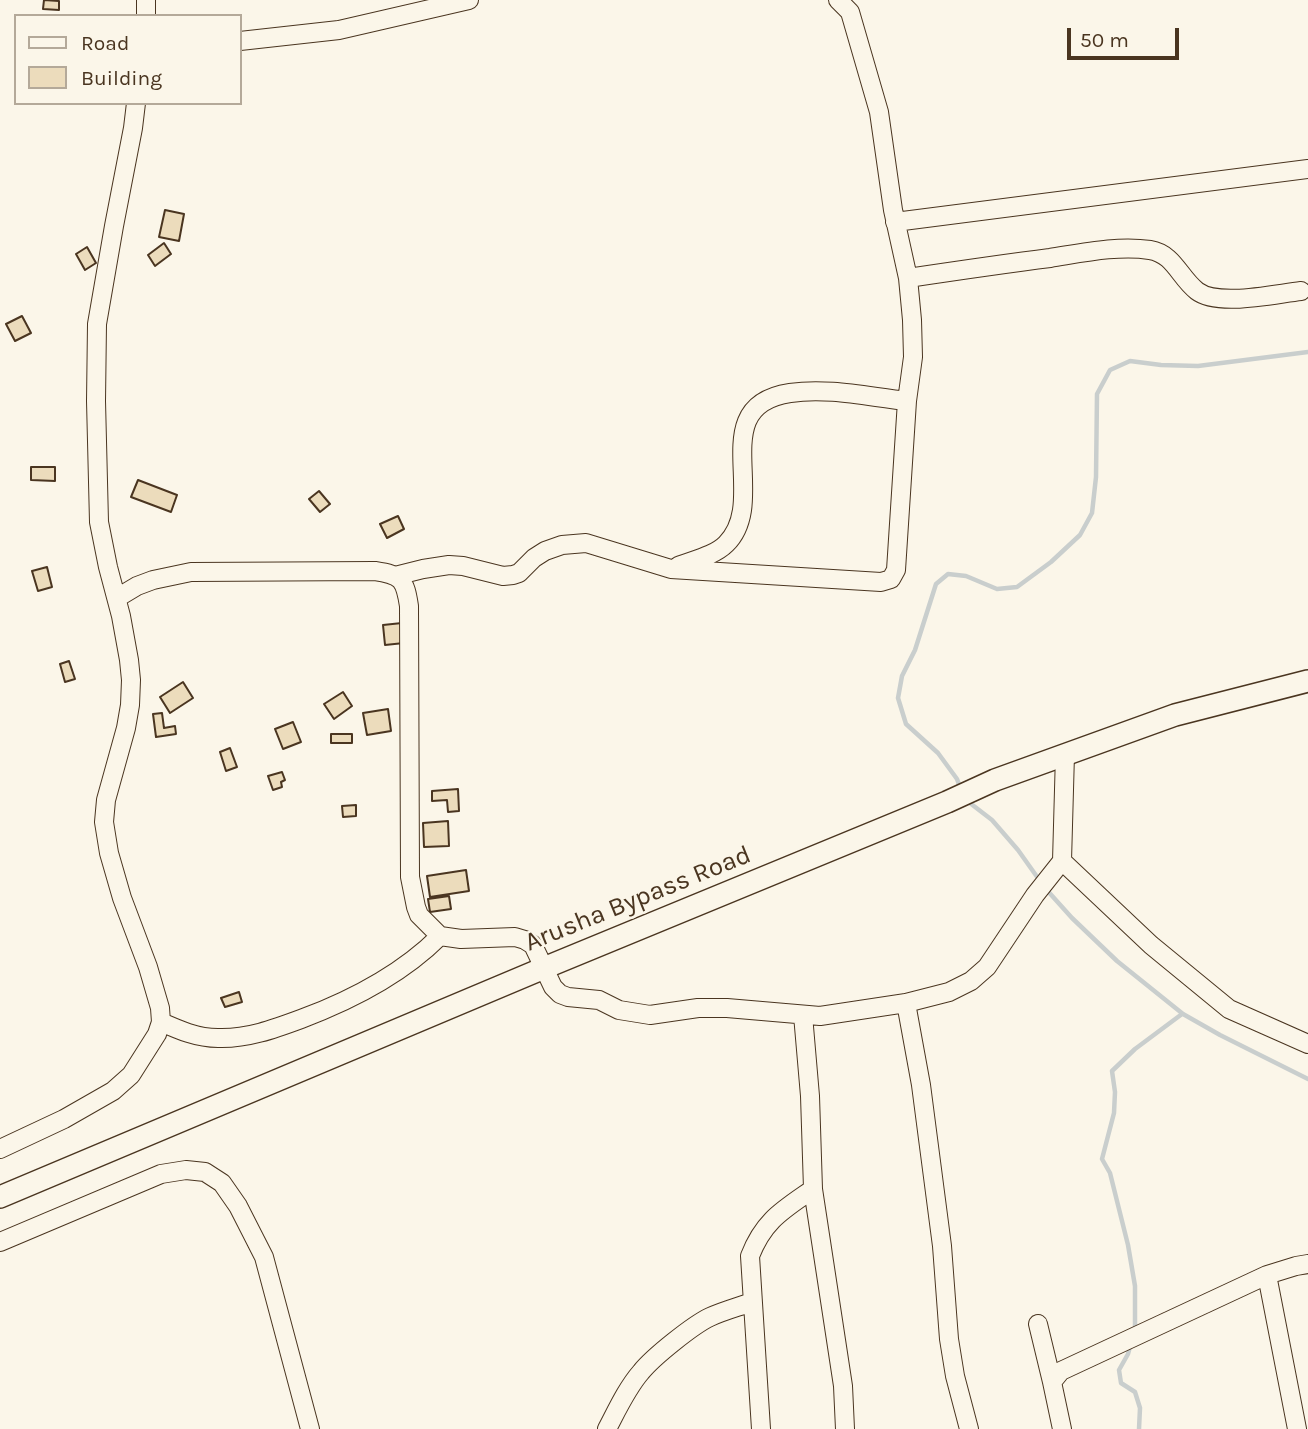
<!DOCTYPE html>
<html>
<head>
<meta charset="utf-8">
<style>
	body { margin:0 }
	#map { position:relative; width:1308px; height:1429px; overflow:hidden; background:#fbf6e9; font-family:Karla,sans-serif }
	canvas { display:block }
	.legend { position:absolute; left:14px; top:14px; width:228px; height:91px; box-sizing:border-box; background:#fbf6e9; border:2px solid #b4a999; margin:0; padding:9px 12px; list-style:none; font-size:21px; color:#4a3520 }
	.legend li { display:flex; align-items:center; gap:14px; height:35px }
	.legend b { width:35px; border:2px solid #b4a999 }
	.scale { position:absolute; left:1067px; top:28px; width:112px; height:32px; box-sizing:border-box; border:4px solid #4a3520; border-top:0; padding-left:9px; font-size:21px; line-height:24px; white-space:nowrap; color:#4a3520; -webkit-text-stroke:5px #fbf6e9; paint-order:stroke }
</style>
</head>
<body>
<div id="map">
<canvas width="1308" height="1429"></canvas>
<ul class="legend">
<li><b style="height:9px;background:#fbf6e9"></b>Road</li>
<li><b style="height:19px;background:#ecdcbc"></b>Building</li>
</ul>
<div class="scale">50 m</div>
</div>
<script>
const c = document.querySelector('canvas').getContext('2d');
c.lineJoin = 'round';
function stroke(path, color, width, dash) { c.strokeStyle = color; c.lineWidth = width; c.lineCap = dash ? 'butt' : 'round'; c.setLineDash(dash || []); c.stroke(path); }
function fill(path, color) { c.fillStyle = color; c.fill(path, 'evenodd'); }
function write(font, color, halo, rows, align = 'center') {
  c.font = font + ' Karla,sans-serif'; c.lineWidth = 5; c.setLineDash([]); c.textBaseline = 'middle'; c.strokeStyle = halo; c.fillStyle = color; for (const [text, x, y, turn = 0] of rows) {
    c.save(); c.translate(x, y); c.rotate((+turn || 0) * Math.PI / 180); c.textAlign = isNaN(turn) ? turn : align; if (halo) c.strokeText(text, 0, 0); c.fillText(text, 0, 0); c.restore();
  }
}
stroke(new Path2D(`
	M961,790L957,779L938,753L906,724L898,698L902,676L915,650L936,584L948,574L966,576L997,589L1017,587L1051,562L1080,535L1092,513L1096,477L1097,394L1110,370L1130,361L1161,365L1198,366L1308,352
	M966,800L992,820L1018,850L1040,881
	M1045,888L1072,918L1117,961L1183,1014L1220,1035L1308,1079
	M1135,1332V1286L1128,1245L1110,1173L1102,1159L1114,1113L1115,1092L1112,1071L1135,1049L1182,1014
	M1131,1343L1128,1354L1119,1370L1121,1383L1135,1392L1140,1408L1139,1429`), '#c9cecd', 4.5);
const building = new Path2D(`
	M44,0L59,1V10L43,9Z
	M165,210L184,214L179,241L159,237Z
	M164,243L171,254L155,266L148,255Z
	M87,247L96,263L85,270L76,254Z
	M22,316L31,333L15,341L6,324Z
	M31,467H55V481L31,480Z
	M138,480L177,495L171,512L131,497Z
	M319,491L330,504L320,512L309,499Z
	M398,516L404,529L387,538L380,524Z
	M47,567L52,587L38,591L32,571Z
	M402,623L404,643L385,645L383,625Z
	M69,661L75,679L65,682L60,664Z
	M183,682L193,698L170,713L160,697Z
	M343,692L352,706L334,719L324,704Z
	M388,709L391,731L367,735L363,713Z
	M162,713L164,728L175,726L176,734L156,737L153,714Z
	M293,722L301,742L283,749L275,729Z
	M331,734H352V743H331Z
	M230,748L237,767L226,771L220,752Z
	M282,772L285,780L281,782L282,787L273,790L268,776Z
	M458,789L459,811L448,812L447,800L432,801V791Z
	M356,805V816L343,817L342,806Z
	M448,821L449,846L424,847L423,823Z
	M466,870L469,891L430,897L427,876Z
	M449,896L451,909L430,912L428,899Z
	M239,992L242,1002L225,1007L221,998Z`);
fill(building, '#ecdcbc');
stroke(building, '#4a3520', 2);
const minor = new Path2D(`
	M146,16V0
	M240,41L339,30L469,0
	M895,222L1308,169
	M908,278C955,271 1002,264 1050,258C1082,253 1118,245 1150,250C1174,254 1179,277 1197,291C1218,307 1274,294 1301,291
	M678,566C693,560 714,556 726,544C771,500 703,406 790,393C828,387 869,397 907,401
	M395,576L423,569L449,565L463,566L503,576L513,575L519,573L534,558L545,551L562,545L586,543L671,569L881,582L891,579L896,570L907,401L913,357L912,320L908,278L893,210L879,112L850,12L838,0
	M117,598L137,586L153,580L191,572L375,571C402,575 405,580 409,606L410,877L416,907L419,915L440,936L461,939L515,937L525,940L533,945L553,987L560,994L568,997L599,1000L619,1010L650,1015L698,1008H727L820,1016L906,1003L949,992L971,981L987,967L1035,895L1062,861
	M1065,754L1062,861L1151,945L1229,1009L1308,1044
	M906,1003L921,1085L942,1246L949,1339L955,1376L969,1429
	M803,1015L810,1096L813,1189L843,1386L845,1429
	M161,1022C179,1030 197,1038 218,1038C247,1039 274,1029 301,1019C352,1000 401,975 440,936
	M0,1149L64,1119L113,1091L131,1075L157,1034L161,1022L160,1008L148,967L122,898L109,853L104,822L106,800L126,728L130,705L131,680L129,660L121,616L108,567L99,522L96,401L97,324L114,226L133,128L136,103
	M0,1242L161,1174L186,1170L205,1172L222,1183L238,1206L264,1257L310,1429
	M1267,1275L1297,1429
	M1038,1324L1052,1382
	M607,1429C617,1410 627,1388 641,1372C653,1357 693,1325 710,1317C723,1311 738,1307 752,1302
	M761,1429L750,1256C764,1220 783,1210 813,1189
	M1062,1429L1052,1382L1061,1371L1267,1275L1296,1266L1308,1264`);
const major = new Path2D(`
	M0,1197L544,968L947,802L995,780L1175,715L1308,681`);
stroke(minor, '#4a3520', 20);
stroke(major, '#4a3520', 24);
stroke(minor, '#fbf6e9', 18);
stroke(major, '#fbf6e9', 21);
write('26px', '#4a3520', '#fbf6e9', [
	["Arusha Bypass Road",638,899,-22]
]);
</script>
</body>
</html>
